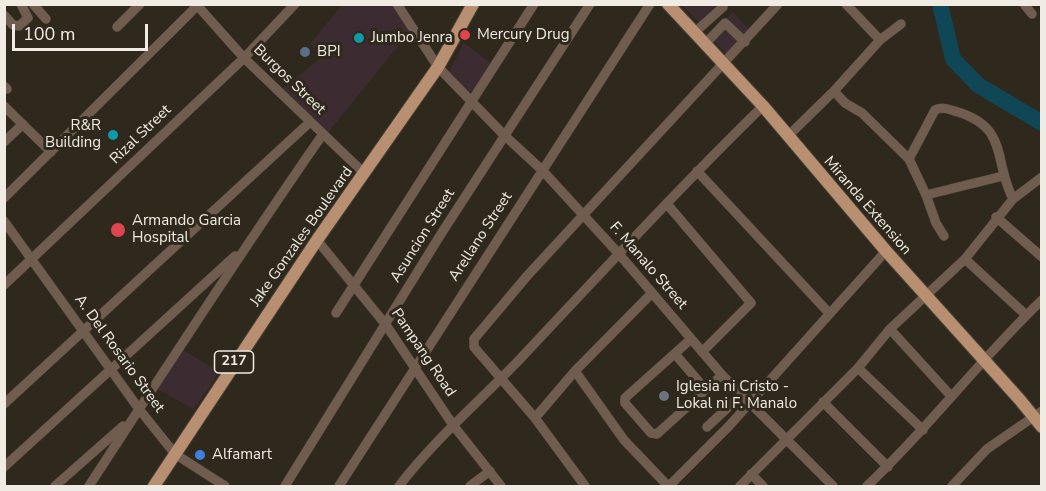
<!DOCTYPE html>
<html>
<head>
<meta charset="utf-8">
<style>
	body { margin:0 }
	#map { position:relative; width:1046px; height:491px; overflow:hidden; background:#2f291d; font-family:"Nunito Sans",sans-serif }
	canvas { display:block }
	.frame { position:absolute; inset:0; border:6px solid #f0ece4; pointer-events:none }
	.scale { position:absolute; left:12px; top:24px; width:136px; height:27px; box-sizing:border-box; border:3px solid #f0ece4; border-top:0; padding-left:8px; font-size:18px; line-height:21px; white-space:nowrap; color:#f0ece4; -webkit-text-stroke:4px #2f291d; paint-order:stroke }
</style>
</head>
<body>
<div id="map">
<canvas width="1046" height="491"></canvas>
<div class="frame"></div>
<div class="scale">100 m</div>
</div>
<script>
const c = document.querySelector('canvas').getContext('2d');
c.lineJoin = 'round';
function fill(path, color) { c.fillStyle = color; c.fill(path, 'evenodd'); }
function stroke(path, color, width, dash) { c.strokeStyle = color; c.lineWidth = width; c.lineCap = dash ? 'butt' : 'round'; c.setLineDash(dash || []); c.stroke(path); }
function write(font, color, halo, rows, align = 'center') {
  c.font = font + ' "Nunito Sans",sans-serif'; c.lineWidth = 6; c.setLineDash([]); c.textBaseline = 'middle'; c.strokeStyle = halo; c.fillStyle = color; for (const [text, x, y, turn = 0] of rows) {
    c.save(); c.translate(x, y); c.rotate((+turn || 0) * Math.PI / 180); c.textAlign = isNaN(turn) ? turn : align; if (halo) c.strokeText(text, 0, 0); c.fillText(text, 0, 0); c.restore();
  }
}
fill(new Path2D(`
	M342,5H392L410,31L326,135L280,91L323,56L310,44Z
	M682,5H716L699,22Z
	M733,12L751,32L728,56L709,35Z
	M464,43L493,65L474,97L449,71Z
	M183,350L219,372L194,409L157,389Z`), '#3d2b32');
stroke(new Path2D(`
	M940,4L953,59L978,85L1042,123`), '#104756', 16);
const minor = new Path2D(`
	M33,4L46,19
	M196,4L244,58L365,174
	M397,4L438,67L504,135L542,170L619,254L722,375L833,486
	M846,4L880,40
	M1024,4L1032,14
	M4,15L13,25L19,26L28,18L21,4
	M117,27L140,4
	M694,33L723,7
	M704,45L725,23L745,42
	M4,86L7,89
	M834,91L845,103L862,113L909,159L926,195L936,223L944,236
	M4,106L51,152
	M788,136L834,91L880,40L901,24
	M4,142L23,124
	M909,159L935,110C943,106 950,110 958,112C1009,128 993,160 1013,199
	M697,171L829,313
	M926,195L1003,176
	M4,198L199,4
	M667,204L751,303L702,352
	M996,217L1042,257
	M4,221L139,409L175,454L225,486
	M317,240L386,325L453,425L501,486
	M965,259L1026,315
	M4,285L244,58L295,4
	M336,313L534,4
	M890,329L951,396
	M691,339L625,398V403L651,433L657,434L722,375
	M675,354L706,390
	M858,368L923,430
	M575,371L652,293
	M823,402L888,467
	M4,404L310,122
	M535,418L575,371L624,440L668,486
	M707,427L741,395
	M4,467L235,256
	M751,474L763,486
	M55,486L123,426
	M89,486C166,368 242,250 323,134
	M285,486L441,234L590,4
	M339,486L650,4
	M399,486C435,439 480,401 521,358C601,273 680,187 763,106
	M470,486L490,471
	M585,486L535,418L474,347V339L527,276L778,4
	M669,486L729,426L886,251
	M740,486L858,368L890,329L965,259L1013,199L1042,177
	M867,486C929,428 980,359 1042,300
	M952,486L987,449L1042,411`);
const major = new Path2D(`
	M668,4L763,106L886,251L1020,400L1042,427
	M154,486L317,240L438,67L473,4`);
stroke(minor, '#4a4439', 10);
stroke(major, '#4a4439', 14);
stroke(minor, '#715d4f', 9);
stroke(major, '#b88f71', 12);
for (const [x, y, r, color] of [
	[465,35,6,"#e0444e"],
	[359,38,6,"#0f9aa8"],
	[305,52,6,"#5c6f8a"],
	[113,135,6,"#0f9aa8"],
	[118,230,8,"#e0444e"],
	[664,396,6,"#6b7280"],
	[200,455,6,"#3f7fe0"]
]) { const dot = new Path2D(); dot.arc(x, y, r, 0, 2 * Math.PI); c.fillStyle = color; c.fill(dot); stroke(dot, '#2f291d', 2); }
for (const [x, y, w] of [
	[234,362,39]
]) { const box = new Path2D(); box.roundRect(x - w / 2, y - 11, w, 22, 4.5); c.fillStyle = '#2f291d'; c.fill(box); stroke(box, '#f0ece4', 1.5); }
write('bold 14px', '#f0ece4', null, [
	["217",234,362]
]);
write('15px', '#f0ece4', '#2f291d', [
	["Mercury Drug",477,35],
	["Jumbo Jenra",371,38],
	["BPI",317,52],
	["R&R",101,126,"right"],
	["Building",101,143,"right"],
	["Armando Garcia",132,221],
	["Hospital",132,238],
	["Iglesia ni Cristo -",676,387],
	["Lokal ni F. Manalo",676,404],
	["Alfamart",212,455]
], 'left');
write('15px', '#f0ece4', '#2f291d', [
	["Burgos Street",289,80,44],
	["Rizal Street",141,135,-44],
	["Miranda Extension",867,206,49],
	["Asuncion Street",423,236,-58],
	["Jake Gonzales Boulevard",302,237,-55],
	["Arellano Street",481,237,-57],
	["F. Manalo Street",648,266,49],
	["Pampang Road",423,353,56],
	["A. Del Rosario Street",119,354,54]
]);
</script>
</body>
</html>
